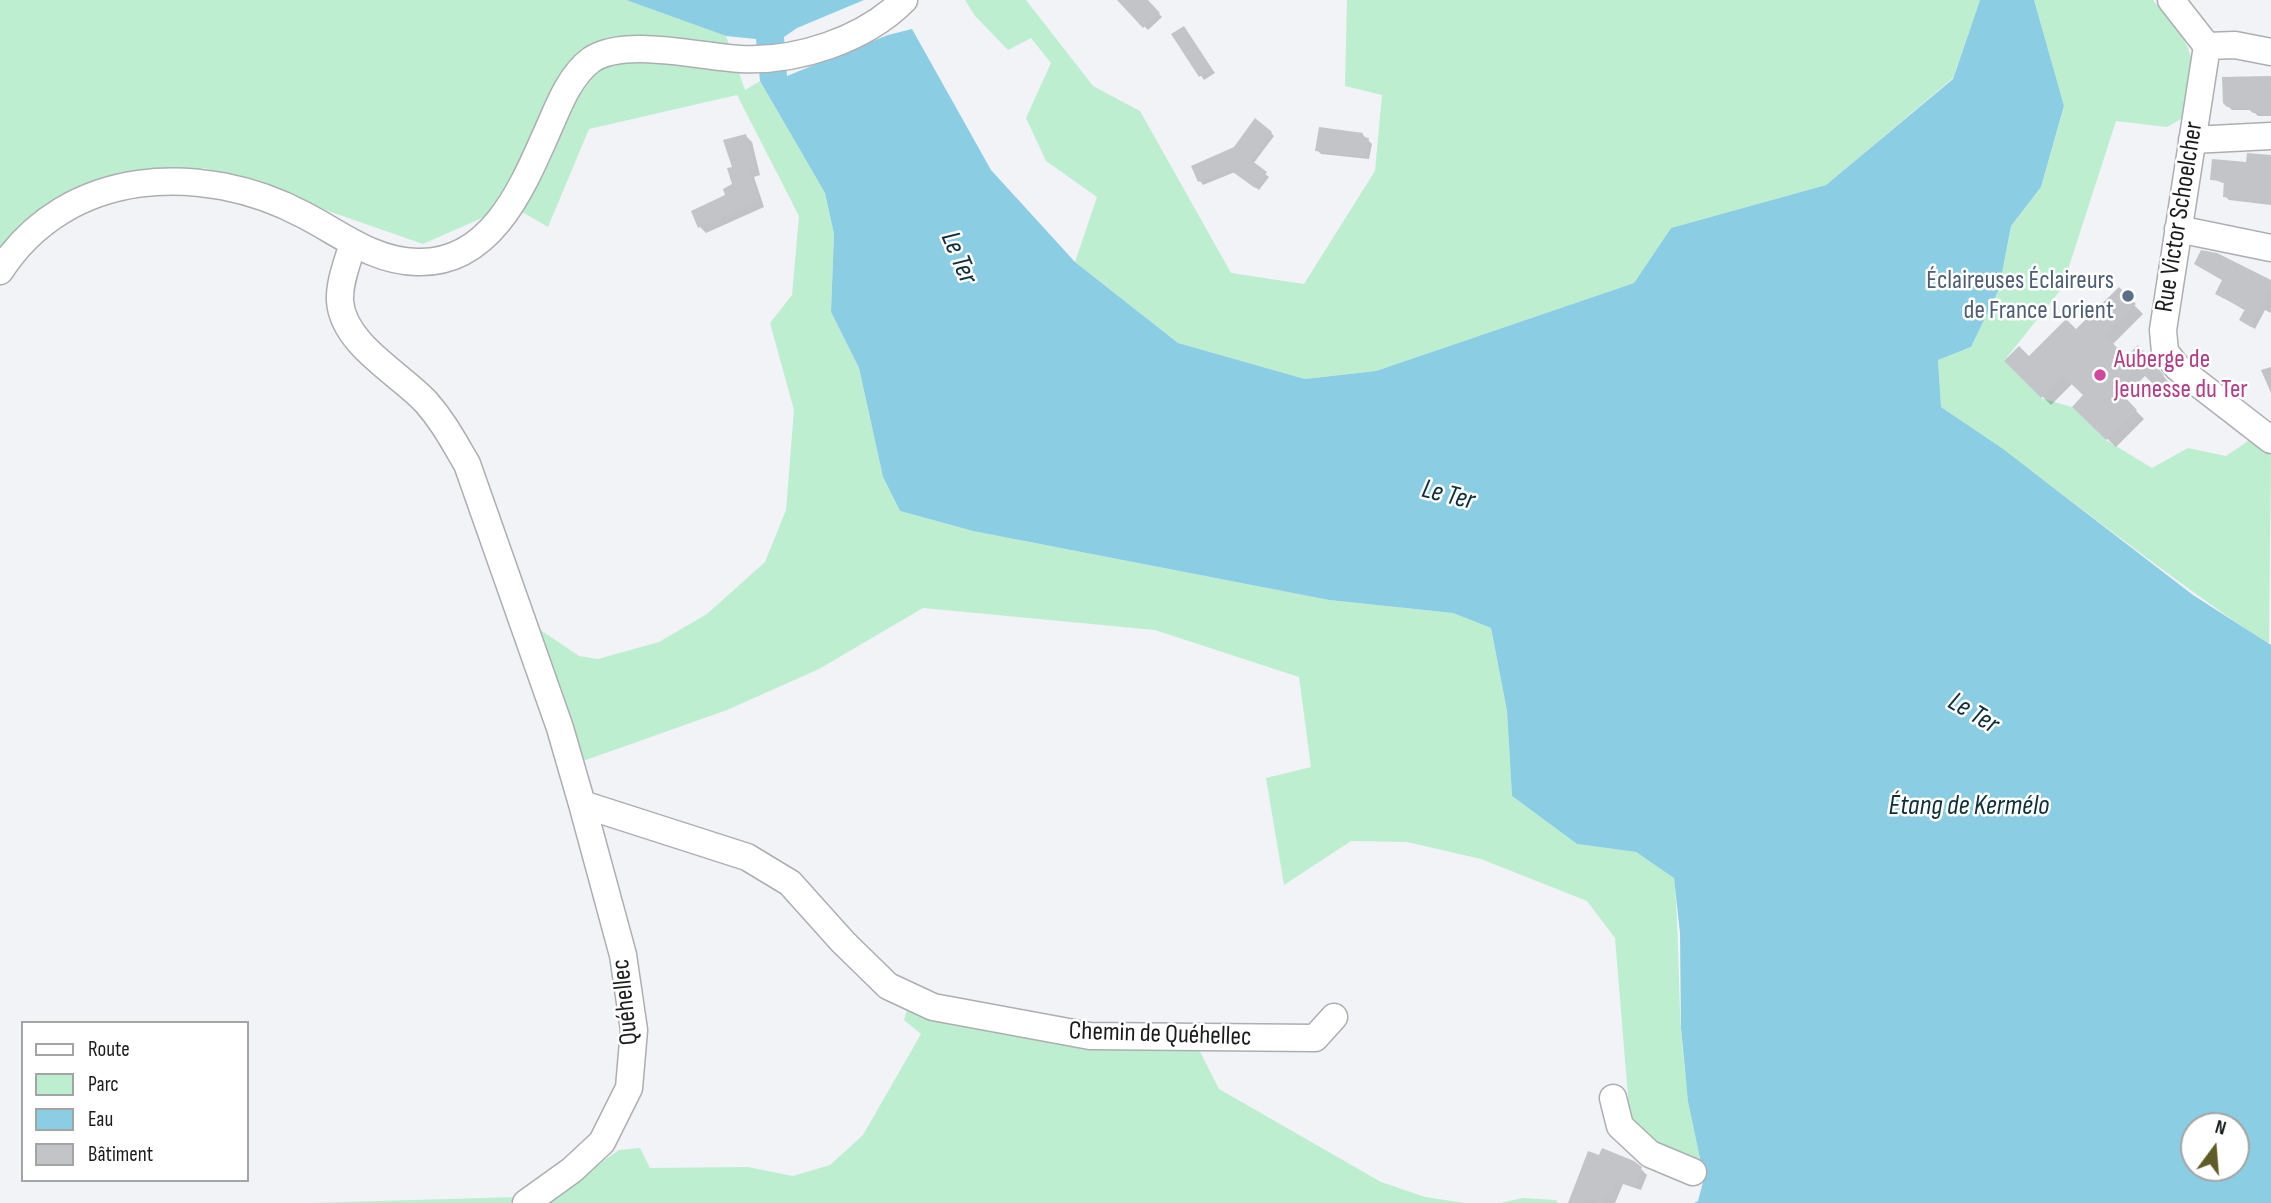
<!DOCTYPE html>
<html>
<head>
<meta charset="utf-8">
<style>
	body { margin:0 }
	#map { position:relative; width:2271px; height:1203px; overflow:hidden; background:#f1f3f7; font-family:"Sofia Sans Condensed",sans-serif }
	canvas { display:block }
	.legend { position:absolute; left:21px; top:1021px; width:228px; height:161px; box-sizing:border-box; background:#fff; border:2px solid #a3a4a4; margin:0; padding:9px 12px; list-style:none; font-size:21px; color:#1a1b1c }
	.legend li { display:flex; align-items:center; gap:14px; height:35px }
	.legend b { width:35px; border:2px solid #a3a4a4 }
	.north { position:absolute; left:2180px; top:1112px; width:70px; height:70px; box-sizing:border-box; background:#fff; border:2px solid #a3a4a4; border-radius:50%; rotate:16deg; font-size:19px; font-weight:700; line-height:28px; text-align:center; color:#1a1b1c }
	.north::after { content:''; display:block; margin:auto; width:24px; height:32px; background:#5f5c28; clip-path:polygon(50% 0,100% 100%,50% 72%,0 100%) }
</style>
</head>
<body>
<div id="map">
<canvas width="2271" height="1203"></canvas>
<ul class="legend">
<li><b style="height:9px;background:#fff"></b>Route</li>
<li><b style="height:19px;background:#bdeed0"></b>Parc</li>
<li><b style="height:19px;background:#8bcee3"></b>Eau</li>
<li><b style="height:19px;background:#c2c4c8"></b>Bâtiment</li>
</ul>
<div class="north">N</div>
</div>
<script>
const c = document.querySelector('canvas').getContext('2d');
c.lineJoin = 'round';
function fill(path, color) { c.fillStyle = color; c.fill(path, 'evenodd'); }
function stroke(path, color, width, dash) { c.strokeStyle = color; c.lineWidth = width; c.lineCap = dash ? 'butt' : 'round'; c.setLineDash(dash || []); c.stroke(path); }
function write(font, color, halo, rows, align = 'center') {
  c.font = font + ' "Sofia Sans Condensed",sans-serif'; c.lineWidth = 5; c.setLineDash([]); c.textBaseline = 'middle'; c.strokeStyle = halo; c.fillStyle = color; for (const [text, x, y, turn = 0] of rows) {
    c.save(); c.translate(x, y); c.rotate((+turn || 0) * Math.PI / 180); c.textAlign = isNaN(turn) ? turn : align; if (halo) c.strokeText(text, 0, 0); c.fillText(text, 0, 0); c.restore();
  }
}
fill(new Path2D(`
	M0,0H626L726,36L745,90L760,81L825,193L834,234L831,312L859,368L883,477L900,511L973,531L1329,600L1453,613L1491,628L1507,711L1512,796L1577,844L1636,852L1674,877C1679,928 1678,979 1681,1029C1684,1078 1693,1126 1703,1174L1650,1154L1627,1125L1628,1096L1615,938L1587,901L1481,859L1407,842L1351,841L1284,885L1266,778L1311,767L1299,677L1155,630L923,608L819,669L727,710L583,761L530,623L579,656L598,659L659,642L707,614L765,562L786,510L794,410L770,323L792,295L799,216L737,95L589,129L548,227L524,213L491,214L423,244L205,168L61,198L0,265Z
	M965,0H1026L1093,86L1140,111L1231,273L1304,284L1375,171L1382,95L1345,86L1347,0H1980L1953,78L1826,185L1671,228L1634,283L1376,371L1305,379L1178,343L1075,262L1097,197L1046,161L1026,118L1051,63L1031,38L1008,50L975,16Z
	M2034,0H2153C2193,47 2197,51 2190,114L2167,127L2116,121L2062,288L2004,361L2041,398L2072,407L2106,440L2152,468L2188,448L2226,456L2251,439L2271,455L2269,644C2155,570 2053,482 1941,407L1938,360L1971,347L1999,289L2011,226L2041,187L2064,107Z
	M910,1000L933,1007L1191,1034L1219,1089L1381,1182L1425,1197L1465,1203H311L553,1196L619,1150L640,1148L650,1168L748,1167L793,1176L830,1165L863,1135L921,1034L904,1020Z
	M1523,1198L1556,1200L1558,1203H1500Z`), '#bdeed0');
fill(new Path2D(`
	M626,0H864L797,28L784,37L787,76L888,35L912,29L991,170L1075,262L1178,343L1305,379L1376,371L1634,283L1671,228L1826,185L1953,79L1980,0H2034L2064,106L2041,187L2011,226L1999,289L1971,347L1938,360L1941,407L2003,449L2193,595L2271,645V1203H1694L1698,1201L1704,1178L1688,1101L1681,1028L1680,933L1674,878L1636,852L1577,844L1512,796L1507,711L1491,628L1453,613L1329,600L973,531L900,511L883,477L859,368L831,312L834,234L825,193L760,81L756,39L726,36ZM2194,1126H2236V1168H2194Z`), '#8bcee3');
fill(new Path2D(`
	M1120,0H1146L1162,17L1148,30Z
	M1187,32L1215,73L1204,80L1174,35Z
	M2271,78V116H2258L2252,110H2232L2225,103L2224,79Z
	M1271,133L1274,136L1253,164L1269,177L1259,190L1235,172L1203,185L1200,181L1235,148Z
	M1363,135L1372,144L1369,159L1321,154L1317,150Z
	M746,136L752,142L760,175L754,177L764,207L706,233L700,227L734,185V168Z
	M2271,156V205L2229,200L2225,196L2226,184L2212,179Z
	M2200,267L2271,282V313L2265,310L2255,329L2245,323L2246,311L2217,294L2224,281Z
	M2119,290L2143,314L2112,345L2126,359L2146,355L2171,385L2164,392L2146,375L2123,398L2144,419L2116,447L2074,407L2086,396L2073,383L2051,405L2007,361L2029,359L2076,331Z
	M2271,367V393L2261,370Z
	M1600,1157L1641,1169L1647,1175L1641,1190L1623,1184L1615,1203H1573Z`), '#0003');
fill(new Path2D(`
	M1117,0H1148L1160,13L1143,28Z
	M1184,26L1212,69L1199,77L1171,34Z
	M2271,76L2269,113H2253L2246,107H2227L2223,103L2222,77Z
	M1255,118L1272,132L1251,160L1267,172L1255,188L1230,170L1198,182L1191,166L1234,147Z
	M1319,127L1363,133V137L1369,138L1366,156L1315,151Z
	M746,134L755,169L749,170L759,200L698,228L691,211L725,195L723,189L732,184L727,168L732,167L723,140Z
	M2247,153L2271,155V203L2223,197L2224,181L2210,180L2212,159L2246,162Z
	M2201,250L2217,253L2271,280V287L2251,327L2239,320L2245,309L2215,294L2222,280L2194,264Z
	M2119,287L2136,304L2105,335L2126,357L2138,345L2164,375L2154,385L2137,368L2116,388L2137,410L2106,440L2072,407L2083,395L2063,376L2041,398L2004,361L2019,346L2029,356L2066,319L2076,329Z
	M1602,1148L1634,1161L1642,1167L1635,1185L1616,1178L1611,1194L1606,1192L1601,1203L1589,1198L1587,1203H1568L1588,1151L1599,1155Z`), '#c2c4c8');
const minor = new Path2D(`
	M2171,0L2207,46L2163,330L2165,352L2178,368L2271,440
	M2207,46L2235,45L2271,52
	M2192,140L2271,136
	M2178,229L2271,248
	M353,243C348,261 339,282 340,301C343,344 399,373 426,402C443,421 454,442 467,464L560,728L582,804L623,955L634,1030L629,1088L602,1142L572,1170L526,1203
	M0,271C67,167 202,161 304,215C341,234 373,261 417,262C494,265 525,181 551,123C560,102 571,75 591,60C624,37 701,57 740,59C797,62 864,40 904,0
	M582,804L747,857L790,883L843,942L888,986L933,1007L1090,1036L1315,1038L1334,1017
	M1613,1098L1620,1126L1650,1154L1693,1172`);
stroke(minor, '#adaeb2', 29);
stroke(minor, '#fff', 26);
for (const [x, y, r, color] of [
	[2128,296,7,"#5c6f8a"],
	[2100,375,7,"#d1479c"]
]) { const dot = new Path2D(); dot.arc(x, y, r, 0, 2 * Math.PI); c.fillStyle = color; c.fill(dot); stroke(dot, '#fff', 2.5); }
write('26px', '#1a1b1c', '#fff', [
	["Rue Victor Schoelcher",2180,217,-81],
	["Quéhellec",626,1002,-96],
	["Chemin de Quéhellec",1160,1035,2]
]);
write('26px', '#4e5e75', '#fff', [
	["Éclaireuses Éclaireurs",2114,281],
	["de France Lorient",2114,311]
], 'right');
write('26px', '#b23c85', '#fff', [
	["Auberge de",2114,360],
	["Jeunesse du Ter",2114,390]
], 'left');
write('italic 28px', '#0e2f39', '#fff', [
	["Le Ter",958,258,67],
	["Le Ter",1448,496,14],
	["Le Ter",1973,714,31],
	["Étang de Kermélo",1969,807]
]);
</script>
</body>
</html>
